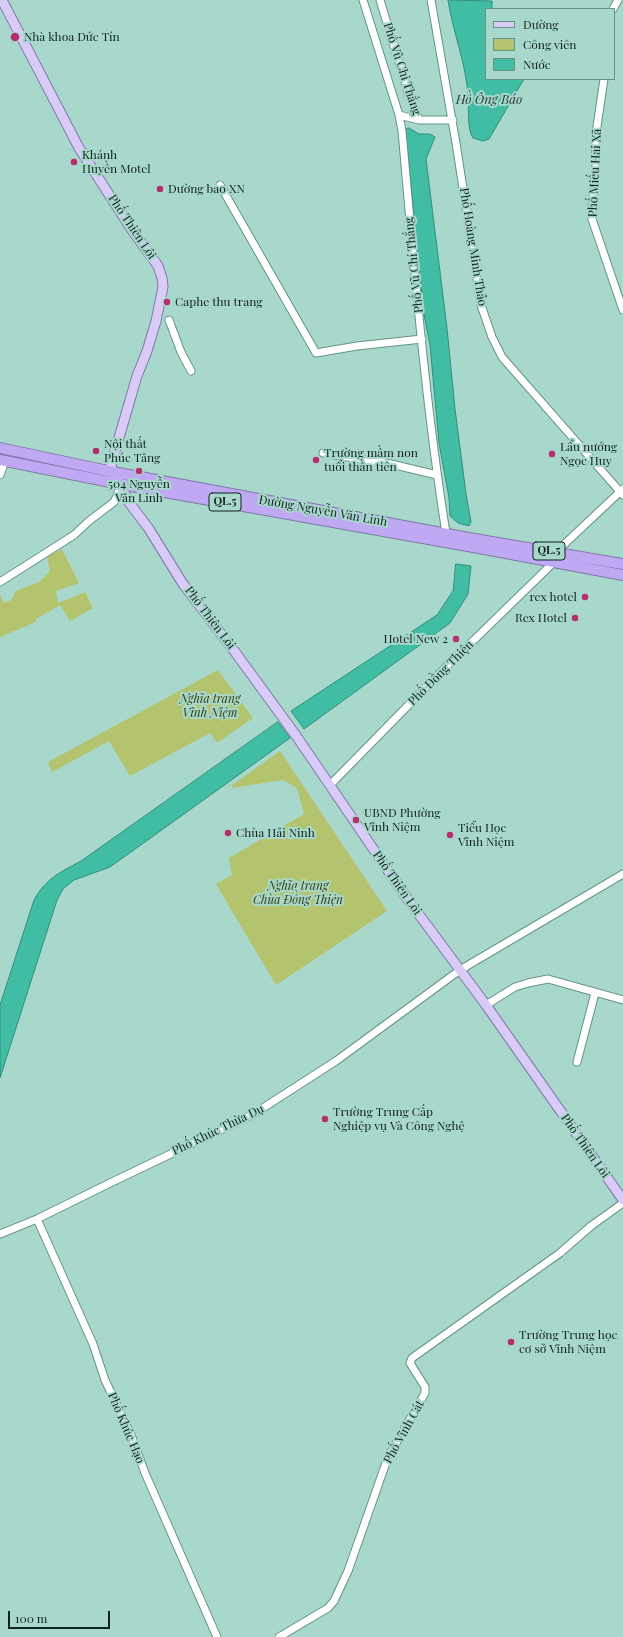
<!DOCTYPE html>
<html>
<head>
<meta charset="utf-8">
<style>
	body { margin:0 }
	#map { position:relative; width:623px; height:1637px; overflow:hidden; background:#a8d8cc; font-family:"Playfair Display",serif }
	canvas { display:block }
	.legend { position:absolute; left:485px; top:8px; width:130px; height:72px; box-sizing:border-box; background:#a8d8cc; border:1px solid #6a8f86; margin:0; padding:5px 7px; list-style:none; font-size:12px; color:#0e211d }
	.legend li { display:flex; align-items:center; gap:8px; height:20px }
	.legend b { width:20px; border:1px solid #6a8f86 }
	.scale { position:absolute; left:8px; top:1611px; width:102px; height:18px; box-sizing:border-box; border:2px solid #0e211d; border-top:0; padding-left:5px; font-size:12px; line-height:14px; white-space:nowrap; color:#0e211d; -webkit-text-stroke:3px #a8d8cc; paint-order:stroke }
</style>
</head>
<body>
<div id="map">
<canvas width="623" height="1637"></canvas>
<ul class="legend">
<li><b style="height:5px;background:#d8cbf7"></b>Đường</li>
<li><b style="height:11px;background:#b4c36d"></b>Công viên</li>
<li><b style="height:11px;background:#41bda4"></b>Nước</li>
</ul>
<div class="scale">100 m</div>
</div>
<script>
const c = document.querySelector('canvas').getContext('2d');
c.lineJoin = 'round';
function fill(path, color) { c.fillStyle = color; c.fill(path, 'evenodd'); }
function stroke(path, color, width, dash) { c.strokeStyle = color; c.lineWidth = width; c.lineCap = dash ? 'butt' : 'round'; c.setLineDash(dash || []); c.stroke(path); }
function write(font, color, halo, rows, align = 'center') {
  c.font = font + ' "Playfair Display",serif'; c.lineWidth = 4; c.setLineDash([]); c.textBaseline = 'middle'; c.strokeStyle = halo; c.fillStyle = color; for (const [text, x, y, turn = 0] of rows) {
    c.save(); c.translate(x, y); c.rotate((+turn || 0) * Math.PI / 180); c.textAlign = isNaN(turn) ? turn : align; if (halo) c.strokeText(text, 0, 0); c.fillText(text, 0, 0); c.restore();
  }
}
fill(new Path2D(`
	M62,549L79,583L56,591L58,603L85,592L93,608L70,621L60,605L36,619V622L0,637V595L4,603L11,600L16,591L39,582L50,571L47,557Z
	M218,670L253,718L217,743L210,733L130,776L109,741L52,772L48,762Z
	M280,751L387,911L276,985L216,884L232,875L229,858L304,814L297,788L283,780L233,788L231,786Z`), '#b4c36d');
const water = new Path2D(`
	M448,0L492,1V9H486V79H524L489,139L483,141L473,138C467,130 469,107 468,96C466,63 453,33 448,0Z
	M409,128L419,134H430L435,137L426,159L447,328L455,409L466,494L471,522L469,526L458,523L450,516L449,498L439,443L430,345L424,315L409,167L404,130Z
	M456,564L471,566L468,594L450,623L304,729L291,711L437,615L453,591Z
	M278,722L290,738L110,867L74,880L63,889L57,900L0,1078V1005L34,900C46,878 61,872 81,861Z`);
fill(water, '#41bda4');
stroke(water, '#328e7c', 1);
const minor = new Path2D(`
	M363,0L399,115L402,131C414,265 425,401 446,533
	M380,0L408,92L419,120
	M431,0L456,143L481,305L492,337L502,357L623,495
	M613,9L618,0
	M604,79L595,140L596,169L591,216L623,310
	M399,115L419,120H453
	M220,185L316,353L357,346L422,339
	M169,320L181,352L191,371
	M323,453L391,464L437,475
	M0,475L5,461
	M556,552L623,489
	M0,582L74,535L89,521L114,502L117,496L120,484
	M330,785L438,675L553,563
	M486,1005L515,987L528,983L548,979L623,1000
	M577,1062L595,993
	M37,1219L93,1344L105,1380L131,1435L145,1473L217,1637
	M0,1234L37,1219L110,1183L252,1115L336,1061L460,970L623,874
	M279,1637L328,1608L334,1601L348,1571L388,1457L425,1393V1387L410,1363L412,1358L560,1253L591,1226L623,1203`);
const major = new Path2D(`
	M2,0L79,148L132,230L158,266L162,278L163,287L156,321L147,351L137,376L111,465L113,472L120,484L128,501L149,529L183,584L235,652L297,737L406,897L486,1005L623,1200`);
const highway = new Path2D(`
	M0,448L113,472L474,539L623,564
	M0,460L120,484L479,548L623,575`);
stroke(minor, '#659387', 9);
stroke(major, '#8079a7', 11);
stroke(highway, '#8079a7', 12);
stroke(minor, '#fff', 7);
stroke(major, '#d8cbf7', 9);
stroke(highway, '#bea9f2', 10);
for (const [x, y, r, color] of [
	[15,37,5,"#b72e6e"],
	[74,162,4,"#b72e6e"],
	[160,189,4,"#b72e6e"],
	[167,302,4,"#b72e6e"],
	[96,451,4,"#b72e6e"],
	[552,454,4,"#b72e6e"],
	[316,460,4,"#b72e6e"],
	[139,471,4,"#b72e6e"],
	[585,597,4,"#b72e6e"],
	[575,618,4,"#b72e6e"],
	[456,639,4,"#b72e6e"],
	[356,820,4,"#b72e6e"],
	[228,833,4,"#b72e6e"],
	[450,835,4,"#b72e6e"],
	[325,1119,4,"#b72e6e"],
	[511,1342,4,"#b72e6e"]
]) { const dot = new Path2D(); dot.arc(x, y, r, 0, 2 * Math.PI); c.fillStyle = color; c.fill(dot); stroke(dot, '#a8d8cc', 1.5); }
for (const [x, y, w] of [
	[225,502,32],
	[549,551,32]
]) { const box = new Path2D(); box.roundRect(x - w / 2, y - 9, w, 18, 3); c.fillStyle = '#a8d8cc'; c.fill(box); stroke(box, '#0e211d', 1); }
write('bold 11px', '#0e211d', null, [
	["QL.5",225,502],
	["QL.5",549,551]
]);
write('12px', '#0e211d', '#a8d8cc', [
	["Nhà khoa Đức Tín",24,37],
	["Khánh",82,155],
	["Huyền Motel",82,169],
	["Đường bao XN",168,189],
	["Caphe thu trang",175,302],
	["Nội thất",104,444],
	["Phúc Tăng",104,458],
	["Lẩu nướng",560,447],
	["Ngọc Huy",560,461],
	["Trường mầm non",324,453],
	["tuổi thần tiên",324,467],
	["504 Nguyễn",139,484,"center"],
	["Văn Linh",139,498,"center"],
	["rex hotel",577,597,"right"],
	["Rex Hotel",567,618,"right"],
	["Hotel New 2",448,639,"right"],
	["UBND Phường",364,813],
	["Vĩnh Niệm",364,827],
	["Tiểu Học",458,828],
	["Vĩnh Niệm",458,842],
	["Chùa Hải Ninh",236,833],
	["Trường Trung Cấp",333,1112],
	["Nghiệp vụ Và Công Nghệ",333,1126],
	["Trường Trung học",519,1335],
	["cơ sở Vĩnh Niệm",519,1349]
], 'left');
write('12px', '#0e211d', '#a8d8cc', [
	["Phố Vũ Chi Thắng",402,69,72],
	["Phố Miếu Hai Xã",595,173,-87],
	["Phố Thiên Lôi",132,227,56],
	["Phố Hoàng Minh Thảo",473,247,81],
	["Phố Vũ Chí Thắng",414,265,-96],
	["Đường Nguyễn Văn Linh",323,511,10],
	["Phố Thiên Lôi",210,618,53],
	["Phố Đồng Thiện",441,673,-45],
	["Phố Thiên Lôi",397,883,55],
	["Phố Khúc Thừa Dụ",218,1130,-26],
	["Phố Thiên Lôi",585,1146,55],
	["Phố Khúc Hạo",126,1428,67],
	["Phố Vĩnh Cát",404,1432,-61]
]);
write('italic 12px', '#373e0d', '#a8d8cc', [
	["Nghĩa trang",210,699],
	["Vĩnh Niệm",210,713],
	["Nghĩa trang",298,886],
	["Chùa Đồng Thiện",298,900]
]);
write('italic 13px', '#243e38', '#a8d8cc', [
	["Hồ Ông Báo",489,100]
]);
</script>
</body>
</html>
